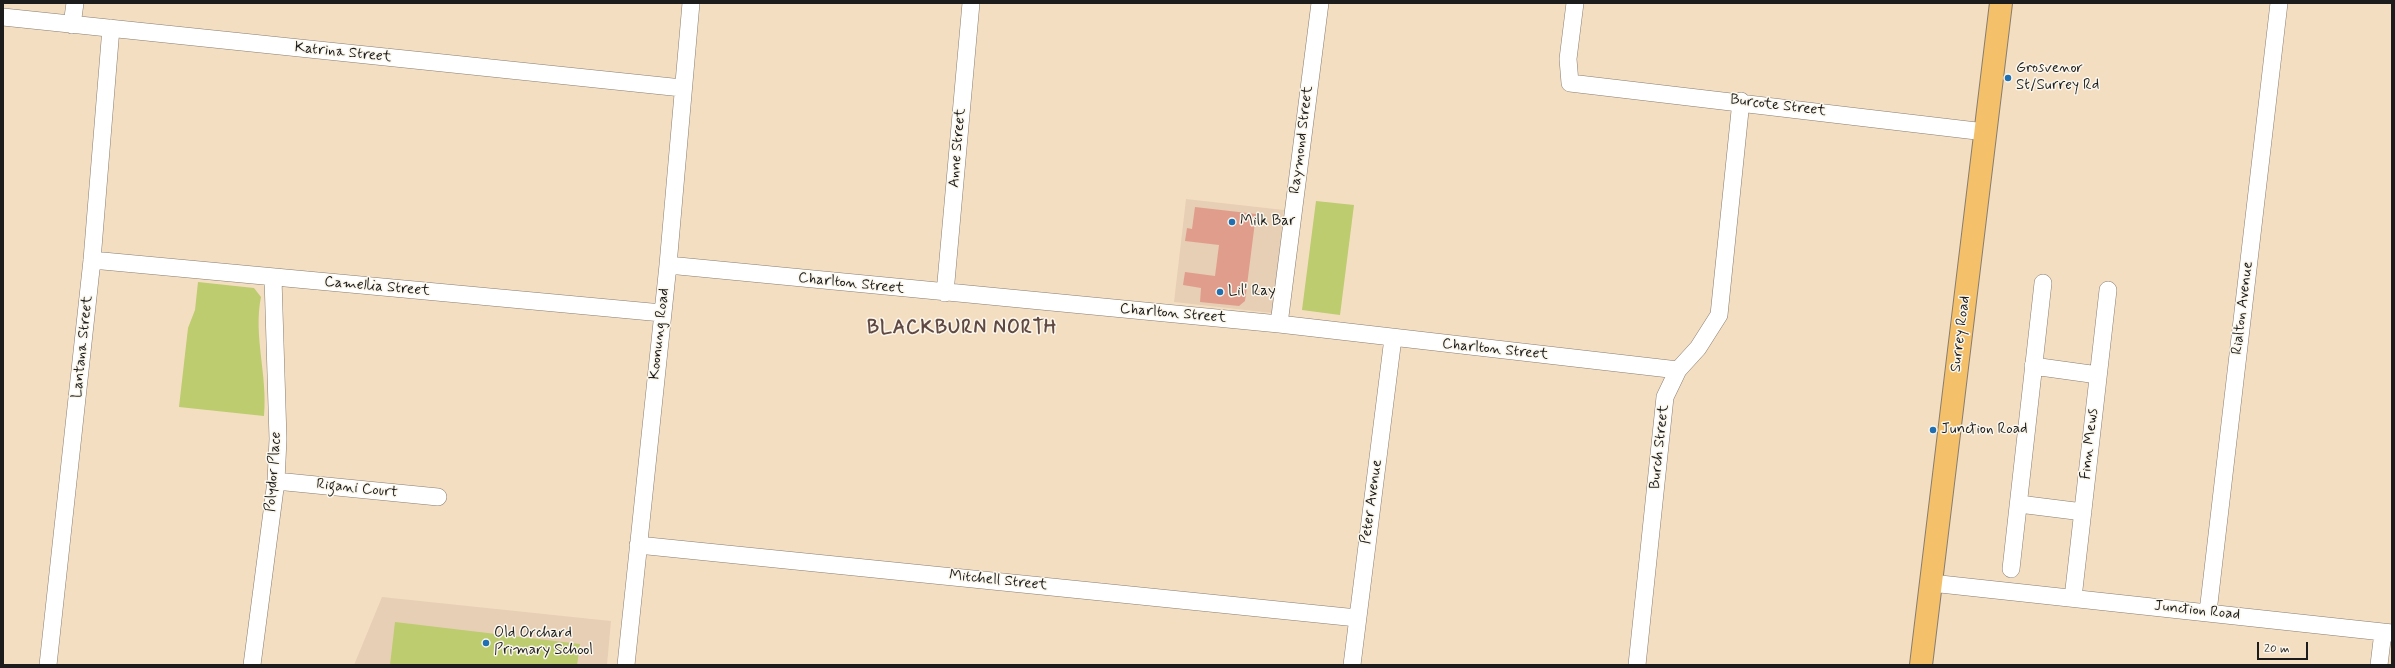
<!DOCTYPE html>
<html>
<head>
<meta charset="utf-8">
<style>
	body { margin:0 }
	#map { position:relative; width:2395px; height:668px; overflow:hidden; background:#f4dec2; font-family:Mynerve,sans-serif }
	canvas { display:block }
	.frame { position:absolute; inset:0; border:4px solid #1c1c1c; pointer-events:none }
	.scale { position:absolute; left:2257px; top:642px; width:51px; height:18px; box-sizing:border-box; border:2px solid #1c1c1c; border-top:0; padding-left:5px; font-size:12px; line-height:14px; white-space:nowrap; color:#1c1c1c; -webkit-text-stroke:3px #fbf7ec; paint-order:stroke }
</style>
</head>
<body>
<div id="map">
<canvas width="2395" height="668"></canvas>
<div class="frame"></div>
<div class="scale">20 m</div>
</div>
<script>
const c = document.querySelector('canvas').getContext('2d');
c.lineJoin = 'round';
function fill(path, color) { c.fillStyle = color; c.fill(path, 'evenodd'); }
function stroke(path, color, width, dash) { c.strokeStyle = color; c.lineWidth = width; c.lineCap = dash ? 'butt' : 'round'; c.setLineDash(dash || []); c.stroke(path); }
function write(font, color, halo, rows, align = 'center') {
  c.font = font + ' Mynerve,sans-serif'; c.lineWidth = 3; c.setLineDash([]); c.textBaseline = 'middle'; c.strokeStyle = halo; c.fillStyle = color; for (const [text, x, y, turn = 0] of rows) {
    c.save(); c.translate(x, y); c.rotate((+turn || 0) * Math.PI / 180); c.textAlign = isNaN(turn) ? turn : align; if (halo) c.strokeText(text, 0, 0); c.fillText(text, 0, 0); c.restore();
  }
}
fill(new Path2D(`
	M1186,199L1284,210L1272,313L1174,302Z
	M382,597L611,621L607,665H354Z`), '#e7cfb5');
fill(new Path2D(`
	M1316,201L1354,205L1340,315L1302,310Z
	M198,282L254,288L261,297C253,336 268,376 264,416L179,407L188,328L195,310Z
	M395,622L580,644L577,665H390Z`), '#bccc6f');
fill(new Path2D(`
	M1195,207L1256,214L1245,301L1239,306L1200,302L1201,288L1183,285L1185,272L1215,276L1219,245L1185,241L1187,228L1192,229Z`), '#e19d8c');
const minor = new Path2D(`
	M1575,3L1568,59L1570,83L1985,132
	M3,17L682,88
	M72,25L75,3
	M92,260L662,313
	M668,265L1279,324L1678,370
	M945,293L971,3
	M1279,324L1320,3
	M2033,366L2098,375
	M276,481L438,497
	M2019,504L2083,512
	M638,545L1357,618
	M2011,569L2043,283
	M1931,583L2392,633
	M2073,598L2108,290
	M2208,612L2279,3
	M48,665L92,260L111,28
	M252,665L276,481L278,439L273,278
	M626,665L668,265L691,3
	M1352,665L1393,338
	M1637,665L1665,397L1678,370L1698,348L1719,315L1741,101
	M2379,665L2383,632`);
const major = new Path2D(`
	M1921,665L2001,3`);
stroke(minor, '#887d6f', 18);
stroke(major, '#887d6f', 24);
stroke(minor, '#fff', 17);
stroke(major, '#f4c16a', 22);
for (const [x, y, r, color] of [
	[2008,78,4,"#1f6fb2"],
	[1232,222,4,"#1f6fb2"],
	[1220,292,4,"#1f6fb2"],
	[1933,430,4,"#1f6fb2"],
	[486,643,4,"#1f6fb2"]
]) { const dot = new Path2D(); dot.arc(x, y, r, 0, 2 * Math.PI); c.fillStyle = color; c.fill(dot); stroke(dot, '#fbf7ec', 1.5); }
write('15px', '#1c1c1c', '#fbf7ec', [
	["Katrina Street",343,53,6],
	["Burcote Street",1778,106,7],
	["Raymond Street",1302,140,-83],
	["Anne Street",958,148,-85],
	["Charlton Street",851,284,6],
	["Camellia Street",377,287,5],
	["Rialton Avenue",2243,308,-83],
	["Charlton Street",1173,314,5],
	["Koonung Road",660,334,-84],
	["Surrey Road",1961,334,-83],
	["Lantana Street",83,347,-84],
	["Charlton Street",1495,350,6],
	["Finn Mews",2090,444,-84],
	["Burch Street",1660,447,-84],
	["Polydor Place",274,472,-86],
	["Rigani Court",357,489,6],
	["Peter Avenue",1372,502,-82],
	["Mitchell Street",998,581,6],
	["Junction Road",2197,611,6]
]);
write('15px', '#1c1c1c', '#fbf7ec', [
	["Grosvenor",2016,69],
	["St/Surrey Rd",2016,86],
	["Milk Bar",1240,222],
	["Lil' Ray",1228,292],
	["Junction Road",1941,430],
	["Old Orchard",494,634],
	["Primary School",494,651]
], 'left');
c.letterSpacing = '1px';
write('bold 19px', '#614943', '#fbf7ec', [
	["BLACKBURN NORTH",962,329]
]);
c.letterSpacing = '0px';
</script>
</body>
</html>
